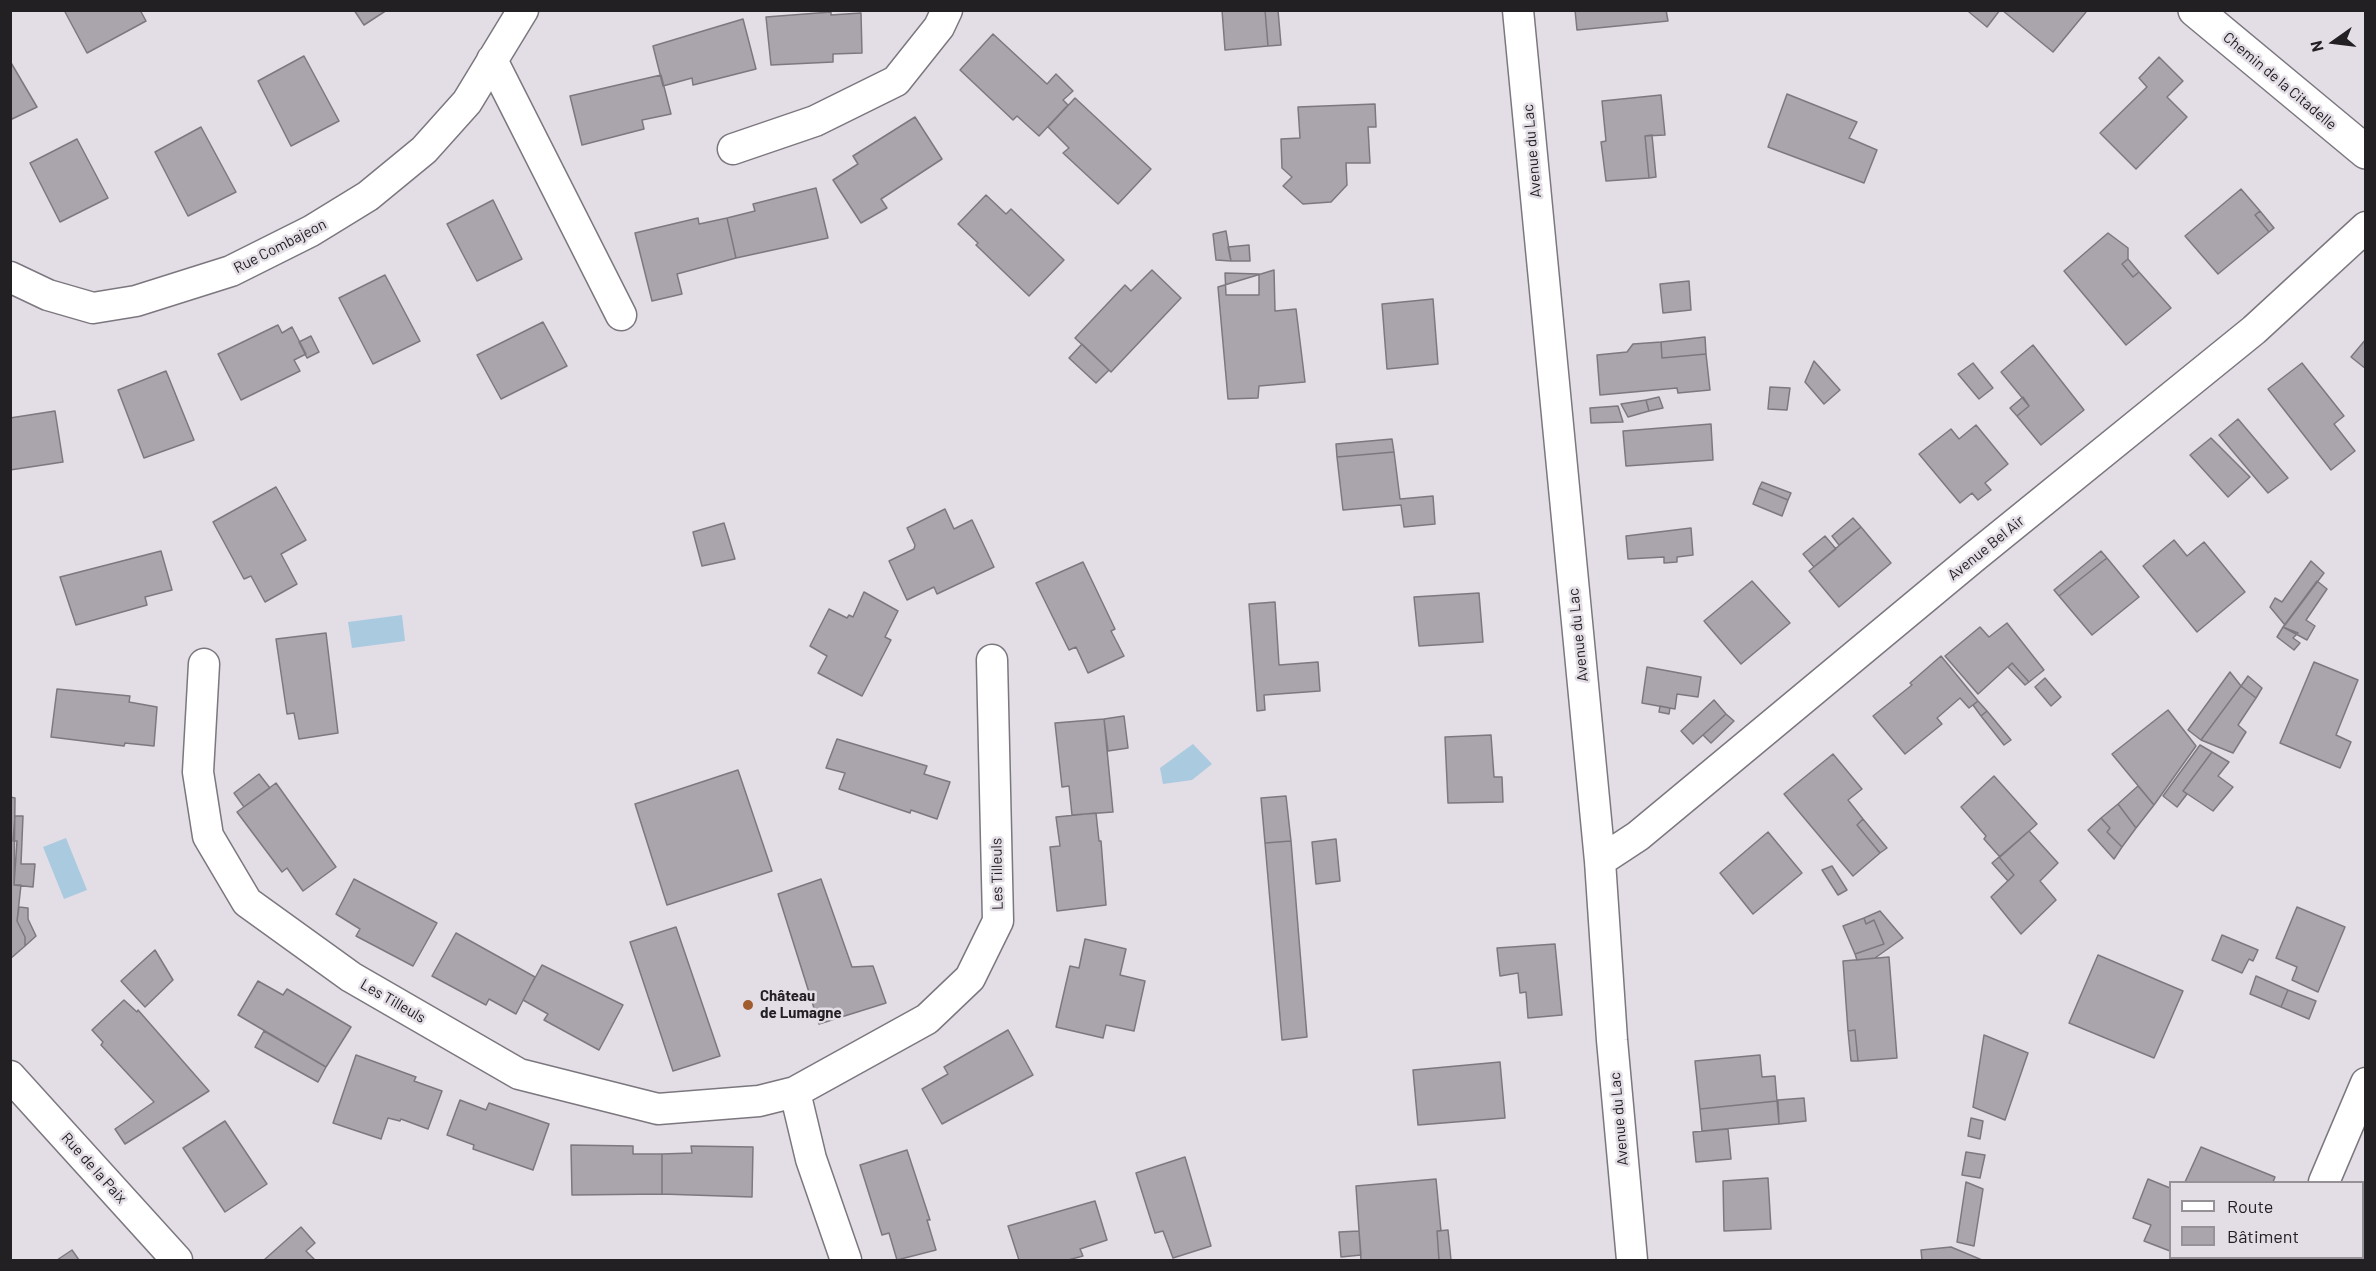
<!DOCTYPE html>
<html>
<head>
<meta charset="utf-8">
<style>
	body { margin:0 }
	#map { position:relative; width:2376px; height:1271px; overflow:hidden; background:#e3dde5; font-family:Barlow,sans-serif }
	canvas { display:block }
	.frame { position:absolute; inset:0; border:12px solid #222023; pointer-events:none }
	.legend { position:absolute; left:2169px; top:1181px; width:195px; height:78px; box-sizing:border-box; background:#e3dde5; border:2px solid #969197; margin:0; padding:8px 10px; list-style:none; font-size:18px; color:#222023 }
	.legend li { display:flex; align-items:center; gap:12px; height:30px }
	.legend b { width:30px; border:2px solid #969197 }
	.north { position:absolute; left:2304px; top:12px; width:60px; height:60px; -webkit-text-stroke:4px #e3dde5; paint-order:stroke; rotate:256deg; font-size:16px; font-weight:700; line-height:24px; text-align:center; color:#222023 }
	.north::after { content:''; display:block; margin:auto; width:21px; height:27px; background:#222023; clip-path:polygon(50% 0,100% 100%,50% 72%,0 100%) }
</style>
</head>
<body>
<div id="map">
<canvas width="2376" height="1271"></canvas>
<div class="frame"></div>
<ul class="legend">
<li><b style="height:8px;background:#fff"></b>Route</li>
<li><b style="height:16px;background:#aaa4ac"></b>Bâtiment</li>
</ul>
<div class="north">N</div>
</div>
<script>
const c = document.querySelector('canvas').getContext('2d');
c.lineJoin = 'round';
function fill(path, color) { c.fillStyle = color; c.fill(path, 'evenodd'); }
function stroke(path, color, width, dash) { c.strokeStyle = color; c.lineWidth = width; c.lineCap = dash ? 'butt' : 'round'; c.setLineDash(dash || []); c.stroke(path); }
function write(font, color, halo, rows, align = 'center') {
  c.font = font + ' Barlow,sans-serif'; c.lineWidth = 5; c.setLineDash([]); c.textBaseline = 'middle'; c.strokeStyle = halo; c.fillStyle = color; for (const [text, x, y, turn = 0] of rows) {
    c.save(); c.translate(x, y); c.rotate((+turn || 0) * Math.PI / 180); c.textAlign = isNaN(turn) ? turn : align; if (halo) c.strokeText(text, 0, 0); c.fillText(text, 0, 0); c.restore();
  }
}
fill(new Path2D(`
	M402,615L405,641L352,648L348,622Z
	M1193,744L1212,764L1192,780L1163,784L1160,768Z
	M66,838L87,890L64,899L43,847Z`), '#aacae0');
const building = new Path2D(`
	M64,10H140L146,21L87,53Z
	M354,10H387L364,25Z
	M1222,10H1265L1268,46L1225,50Z
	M1265,10H1278L1281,45L1268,46Z
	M1575,10H1666L1668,21L1577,30Z
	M1970,10H2000L1987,27L1969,12Z
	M2002,10H2085L2086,12L2053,52Z
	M831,12V15L861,13L862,53L833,54V62L771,65L766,17Z
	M743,19L756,69L693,85L692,78L663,86L653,46Z
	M993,34L1047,84L1056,74L1073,91L1063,100L1068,105L1039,136L1017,116L1013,120L960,70Z
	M304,56L339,121L291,146L258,81Z
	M2159,57L2183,81L2167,97L2187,117L2136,169L2100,133L2147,87L2139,78Z
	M10,61L37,107L10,120Z
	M661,75L671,114L642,120L644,129L582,145L570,96Z
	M1787,94L1857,122L1849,138L1877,150L1864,183L1768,147Z
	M1661,95L1665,135L1645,136L1649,178L1606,181L1601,142L1606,141L1602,101Z
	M1075,98L1151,169L1118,204L1063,153L1069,148L1048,127Z
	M1375,104L1376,127H1368L1370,163H1346L1347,185L1331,202L1303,204L1283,186L1292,177L1282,168L1281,139L1300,138L1298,107Z
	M915,117L942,159L881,199L887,208L861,223L833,180L858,164L853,156Z
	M201,127L236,192L188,216L155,152Z
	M1652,135L1656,177L1649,178L1645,136Z
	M77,139L108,198L60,222L30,163Z
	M816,188L828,238L736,258L727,218L755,211L753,204Z
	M2241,189L2260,211L2255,215L2269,232L2218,274L2185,236Z
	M986,195L1006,214L1011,209L1064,260L1029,296L976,245L978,243L958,224Z
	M493,200L522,259L477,281L447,224Z
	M2260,211L2274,228L2269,232L2255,215Z
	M698,218L699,224L727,218L736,258L677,274L682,294L652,301L635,233Z
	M1226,231L1231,261L1216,260L1213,234Z
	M2108,233L2128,248V259L2122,264L2133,277L2139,272L2171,308L2126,345L2064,271Z
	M1249,245L1250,261H1231L1228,247Z
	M2128,259L2139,272L2133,277L2122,264Z
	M1152,270L1181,298L1111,372L1075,338L1125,285L1131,291Z
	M1274,270L1275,311L1296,309L1305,382L1259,386L1258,398L1228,399L1218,287Z
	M1225,273L1259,274V295H1226Z
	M385,275L420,341L373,364L339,298Z
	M1689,281L1691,310L1663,313L1660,284Z
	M1433,299L1438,364L1387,369L1382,304Z
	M543,322L567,366L501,399L477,355Z
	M278,325L282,333L292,327L306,354L294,360L300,371L241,400L218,354Z
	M311,336L319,352L307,358L299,342Z
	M1705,337L1706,354L1662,358L1661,342Z
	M2366,339V369L2351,357Z
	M1661,342L1662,358L1706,354L1710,390L1678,393L1677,388L1600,395L1597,355L1627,352L1633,344Z
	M1082,344L1109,370L1096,383L1069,358Z
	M2033,345L2084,410L2041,445L2017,416L2029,406L2001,372Z
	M1814,361L1840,390L1824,404L1805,382Z
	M1973,363L1993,388L1979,399L1958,374Z
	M2302,363L2344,416L2334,424L2355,451L2331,470L2268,389Z
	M166,371L194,440L144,458L118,390Z
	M1770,387L1790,388L1787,410L1768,409Z
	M1659,397L1663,408L1649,411L1646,400Z
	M2023,397L2029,406L2017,416L2010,408Z
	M1646,400L1649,411L1628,417L1621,404Z
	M1618,406L1623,422L1591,423L1590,408Z
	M55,411L63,462L10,470V418Z
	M2238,419L2288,478L2268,493L2219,435Z
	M1711,424L1713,460L1626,466L1623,431Z
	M1976,425L2008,464L1985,483L1991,490L1978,500L1972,493L1960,503L1919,454L1951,429L1959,439Z
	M2211,438L2250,477L2228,497L2190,455Z
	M1392,439L1394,452L1337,457L1336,444Z
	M1394,452L1400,499L1433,496L1435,524L1404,527L1401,505L1343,510L1337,457Z
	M1762,482L1791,493L1788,500L1759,488Z
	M276,487L306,540L281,554L297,584L265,602L251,576L244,579L213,522Z
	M1759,488L1788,500L1782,516L1753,504Z
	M945,509L954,529L972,520L994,567L937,594L934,587L907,600L889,561L914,549L915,545L907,528Z
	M1853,518L1861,527L1839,545L1832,536Z
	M724,523L735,559L702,566L693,532Z
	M1861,527L1891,563L1839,607L1809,571Z
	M1691,528L1693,555L1677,557V562L1664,563V557L1628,559L1626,536Z
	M1825,536L1836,549L1814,567L1803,554Z
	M2174,540L2187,556L2204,542L2245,592L2197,632L2143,566Z
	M161,551L172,590L145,597L147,605L76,625L60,577Z
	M2101,551L2107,558L2059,596L2054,590Z
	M2107,558L2139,597L2092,635L2059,596Z
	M2311,561L2324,573L2285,625L2270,607L2275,598L2282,602Z
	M1083,562L1115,629L1111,631L1124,656L1088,673L1076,647L1069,650L1036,583Z
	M1752,581L1790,623L1741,664L1704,621Z
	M2317,581L2327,589L2306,620L2315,626L2307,640L2283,627Z
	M864,592L898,611L885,637L891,640L862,696L818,673L827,656L810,646L829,609L847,618L849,615L853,617Z
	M1479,593L1483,642L1419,646L1414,597Z
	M1275,602L1279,665L1318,662L1320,691L1264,695L1265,710L1257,711L1249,604Z
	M2007,623L2044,670L2029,682L2012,663L1978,694L1945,656L1980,627L1989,637Z
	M2283,627L2298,633L2293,638L2300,643L2294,650L2277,637Z
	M326,633L338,733L299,739L294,713L287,714L276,639Z
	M1941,656L1978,701L1969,708L1960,698L1937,718L1942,724L1905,754L1873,716L1912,685L1910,683Z
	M2314,662L2358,680L2336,735L2351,742L2340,768L2280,743Z
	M2012,663L2029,682L2025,685L2008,667Z
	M1647,667L1701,677L1698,697L1677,694L1675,709L1642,703Z
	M2230,672L2241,686L2201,740L2188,730Z
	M2248,676L2262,688L2256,698L2241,686Z
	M2045,678L2061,697L2051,706L2035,687Z
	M2241,686L2256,698L2238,725L2246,732L2233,753L2201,740Z
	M57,689L130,696L129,702L157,707L154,746L125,743L124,746L51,737Z
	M1714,700L1726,714L1693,744L1681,731Z
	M1978,701L1987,711L1981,716L1973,705Z
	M1660,706L1670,708L1669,714L1659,712Z
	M2168,710L2196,746L2154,805L2112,754Z
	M1987,711L2011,740L2004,745L1981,716Z
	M1726,714L1734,721L1711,743L1703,735Z
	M1124,716L1128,748L1108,751L1104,719Z
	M1104,719L1113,812L1072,815L1069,786L1062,787L1055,723Z
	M1491,735L1494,777H1502L1503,802L1448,803L1445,737Z
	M837,739L927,766L924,774L950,782L937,819L911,810L910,813L839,789L845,773L826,768Z
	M2200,745L2212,752L2183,791L2187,794L2177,807L2163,796Z
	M2212,752L2229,762L2218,776L2233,787L2213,811L2183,791Z
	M1833,754L1862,789L1848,800L1863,819L1857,825L1880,853L1853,876L1784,794Z
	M738,770L772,871L667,905L635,804Z
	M259,774L270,788L244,807L234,793Z
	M1994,776L2037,824L2000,857L1984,839L1986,836L1961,807Z
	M276,783L336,867L303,891L287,868L282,872L237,812Z
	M2138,786L2154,805L2136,828L2118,804Z
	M1286,796L1291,841L1265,843L1261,798Z
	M10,797L15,798L14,885H21L17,921L25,937V946L10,959Z
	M2118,804L2136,828L2122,847L2107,832L2110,828L2101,818Z
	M1096,813L1099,841H1101L1106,905L1057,911L1050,847L1060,846L1056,817Z
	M15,816H23L21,864H35L33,887L14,885L17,841H13Z
	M2101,818L2110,828L2107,832L2122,847L2114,859L2088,830Z
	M1863,819L1887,848L1880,853L1857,825Z
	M2029,831L2058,863L2040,881L2056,900L2021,934L1991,897L2014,875L1999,857Z
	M1768,832L1802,873L1753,914L1720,873Z
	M1336,839L1340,881L1316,884L1312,842Z
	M1291,841L1307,1037L1282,1040L1265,843Z
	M1999,857L2014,875L2008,881L1992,863Z
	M1832,866L1847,890L1838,895L1822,870Z
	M354,879L437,923L413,966L356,936L360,929L336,914Z
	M821,879L852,967L873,966L886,1003L819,1024L778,894Z
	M19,907L28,908V919L36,936L25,946V937L17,921Z
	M2297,907L2345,927L2318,992L2292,980L2297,967L2276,958Z
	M1880,911L1903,938L1875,958L1857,960L1855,954L1884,944L1874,920L1866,924L1864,918Z
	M1864,918L1866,924L1874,920L1884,944L1855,954L1843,926Z
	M676,927L720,1056L673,1071L630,942Z
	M456,933L535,977L516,1014L489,999L486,1005L432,976Z
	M2222,935L2258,950L2253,961L2249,959L2242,973L2212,960Z
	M1085,939L1126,949L1120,975L1145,981L1134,1031L1106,1025L1103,1038L1056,1027L1070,966L1079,968Z
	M1555,944L1562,1015L1528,1018L1526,992L1520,993L1518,973L1500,976L1497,948Z
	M155,950L173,980L145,1007L121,981Z
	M2098,955L2183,991L2154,1058L2069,1023Z
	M1889,957L1897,1058L1858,1061L1855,1030L1848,1031L1843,961Z
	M542,965L623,1005L599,1050L544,1020L548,1014L523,1000Z
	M2256,976L2288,990L2281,1007L2250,994Z
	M258,981L283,995L287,989L351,1027L326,1067L238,1015Z
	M2288,990L2316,1001L2309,1019L2281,1007Z
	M124,1000L137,1012L138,1010L209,1091L125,1144L115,1129L154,1102L101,1045L103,1042L92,1030Z
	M1008,1030L1033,1075L942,1124L922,1089L948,1074L944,1067Z
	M1855,1030L1858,1061H1851L1848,1031Z
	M264,1031L326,1067L318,1082L255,1047Z
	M1984,1035L2028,1053L2005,1120L1973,1107Z
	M356,1055L416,1077L414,1081L442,1091L428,1129L401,1119L400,1121L388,1118L381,1139L333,1123Z
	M1760,1055L1762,1077L1775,1076L1777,1101L1700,1109L1695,1061Z
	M1500,1062L1505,1118L1418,1125L1413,1070Z
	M1804,1098L1806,1121L1779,1124L1778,1100Z
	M460,1100L486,1110L489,1103L549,1124L533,1170L473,1149L474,1145L447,1135Z
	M1777,1101L1779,1124L1702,1131L1700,1109Z
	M1971,1118L1983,1121L1980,1139L1968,1136Z
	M225,1121L267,1184L225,1212L183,1148Z
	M1728,1129L1731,1159L1696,1162L1693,1132Z
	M571,1145L633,1146V1154H662V1194L572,1195Z
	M691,1146L753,1147L752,1197L662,1194V1154L692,1153Z
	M2201,1147L2275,1177L2273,1182H2185Z
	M907,1150L930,1220H927L936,1250L897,1260L889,1233L882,1235L860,1165Z
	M1966,1152L1985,1155L1980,1178L1962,1175Z
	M1185,1157L1211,1246L1173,1258L1163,1231L1155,1233L1136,1173Z
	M1768,1178L1771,1229L1724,1231L1723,1181Z
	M1436,1179L1441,1231H1437L1439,1260H1361L1356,1186Z
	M2148,1179L2170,1188V1251L2144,1241L2151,1225L2133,1218Z
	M1966,1182L1983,1189L1974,1246L1957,1242Z
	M1095,1201L1107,1240L1080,1249L1083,1256L1068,1260H1019L1008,1226Z
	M301,1227L315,1243L306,1251L315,1260H264Z
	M1448,1230L1451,1260H1439L1437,1231Z
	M1359,1231L1361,1255L1341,1257L1339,1232Z
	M2362,1235L2366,1236V1260H2345L2346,1258H2362Z
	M1951,1247L1982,1260H1922L1921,1250Z
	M72,1250L79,1260H57Z`);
fill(building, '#aaa4ac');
stroke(building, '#7d7880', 1.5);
const minor = new Path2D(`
	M1518,10L1600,861L1612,1040L1632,1260
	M492,60L621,315
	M733,149L815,121L896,81L939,27L947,10
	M10,277L48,295L93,308L136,301L231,271L311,231L368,196L424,150L467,102L523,10
	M204,664L198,772L208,836L247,902L351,977L519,1074L658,1109L759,1101L795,1092
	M1600,861L1638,836L1974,557L2254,330L2366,227
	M10,1076L177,1260
	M2324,1182L2366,1083
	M846,1260L811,1159L795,1092L927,1019L970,978L998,921L992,660
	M2292,1260L2293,1258`);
const tertiary = new Path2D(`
	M2195,10L2366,152`);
stroke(minor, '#7c777f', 33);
stroke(tertiary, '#7c777f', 36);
stroke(minor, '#fff', 30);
stroke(tertiary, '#fff', 33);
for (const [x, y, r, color] of [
	[748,1005,6,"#a05b2e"]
]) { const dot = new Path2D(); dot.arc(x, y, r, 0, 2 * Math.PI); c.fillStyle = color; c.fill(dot); stroke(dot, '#e3dde5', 2); }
write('15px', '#222023', '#e3dde5', [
	["Chemin de la Citadelle",2280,81,40],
	["Avenue du Lac",1532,151,-95],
	["Rue Combajeon",280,246,-27],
	["Avenue Bel Air",1986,548,-39],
	["Avenue du Lac",1578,635,-96],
	["Les Tilleuls",997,874,-91],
	["Les Tilleuls",393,1001,30],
	["Avenue du Lac",1619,1119,-95],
	["Rue de la Paix",94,1168,48]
]);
write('bold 15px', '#222023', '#e3dde5', [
	["Château",760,996],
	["de Lumagne",760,1013]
], 'left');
</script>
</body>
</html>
